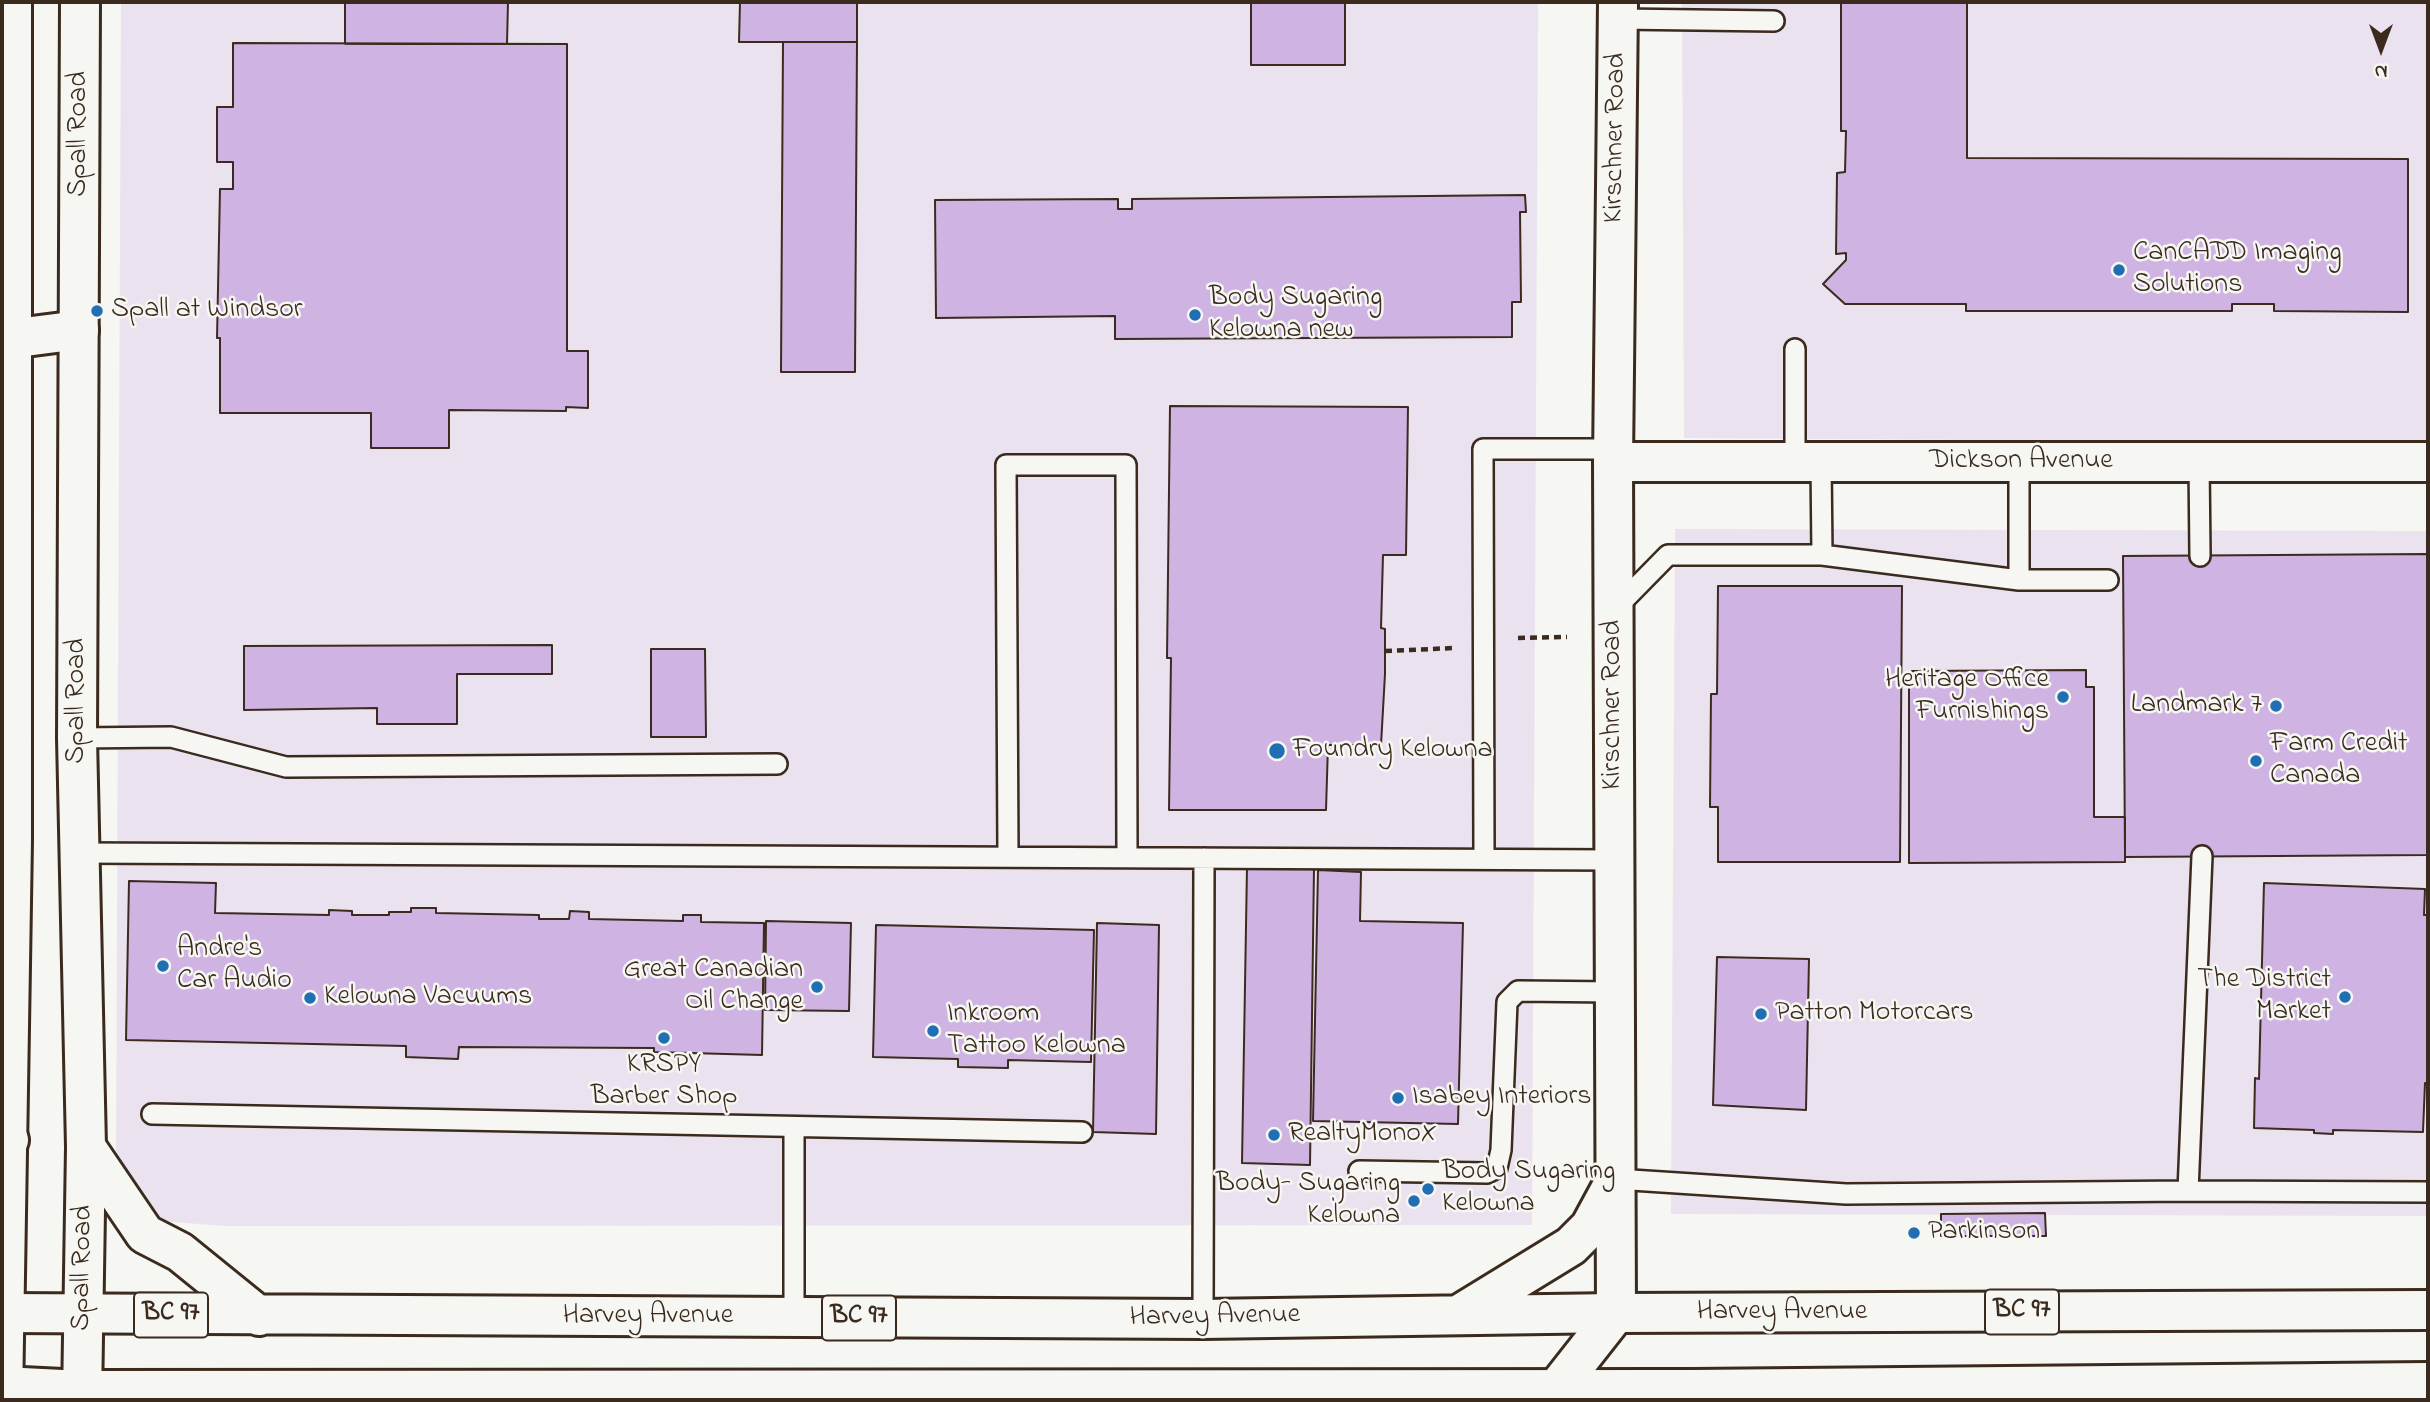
<!DOCTYPE html>
<html>
<head>
<meta charset="utf-8">
<style>
	body { margin:0 }
	#map { position:relative; width:2430px; height:1402px; overflow:hidden; background:#f6f6f2; font-family:"Indie Flower",sans-serif }
	canvas { display:block }
	.frame { position:absolute; inset:0; border:4px solid #3b2a1e; pointer-events:none }
	.north { position:absolute; left:2346px; top:14px; width:70px; height:70px; -webkit-text-stroke:5px #f6f6f2; paint-order:stroke; rotate:180deg; font-size:19px; font-weight:700; line-height:28px; text-align:center; color:#3b2a1e }
	.north::after { content:''; display:block; margin:auto; width:24px; height:32px; background:#3b2a1e; clip-path:polygon(50% 0,100% 100%,50% 72%,0 100%) }
</style>
</head>
<body>
<div id="map">
<canvas width="2430" height="1402"></canvas>
<div class="frame"></div>
<div class="north">N</div>
</div>
<script>
const c = document.querySelector('canvas').getContext('2d');
c.lineJoin = 'round';
function fill(path, color) { c.fillStyle = color; c.fill(path, 'evenodd'); }
function stroke(path, color, width, dash) { c.strokeStyle = color; c.lineWidth = width; c.lineCap = dash ? 'butt' : 'round'; c.setLineDash(dash || []); c.stroke(path); }
function write(font, color, halo, rows, align = 'center') {
  c.font = font + ' "Indie Flower",sans-serif'; c.lineWidth = 5; c.setLineDash([]); c.textBaseline = 'middle'; c.strokeStyle = halo; c.fillStyle = color; for (const [text, x, y, turn = 0] of rows) {
    c.save(); c.translate(x, y); c.rotate((+turn || 0) * Math.PI / 180); c.textAlign = isNaN(turn) ? turn : align; if (halo) c.strokeText(text, 0, 0); c.fillText(text, 0, 0); c.restore();
  }
}
fill(new Path2D(`
	M121,2H1538L1532,1225L226,1226L159,1221L116,1162Z
	M1682,2H2428V443L1684,438Z
	M1675,529L2428,531V1216L1671,1214Z`), '#eae2ee');
const building = new Path2D(`
	M345,2H508L507,44H345Z
	M740,2H857V42H739Z
	M1251,2H1382V3H1345V65H1251Z
	M1841,2H1967V158L2408,159V312L2274,311V304H2232V311H1966V304H1845L1823,284L1846,260V253L1836,254L1837,173L1845,172L1846,131H1841Z
	M783,42H857L855,372H781Z
	M233,43L567,44V351H588V408L566,407V411L449,410V448H371V413H220V338H217L220,189H233V162H217V107H233Z
	M1525,195L1526,212H1520L1521,302H1512V337L1115,339V316L936,318L935,200L1118,199V209H1132V199Z
	M1170,406L1408,407L1406,555H1383L1381,628L1385,629V674L1381,745H1328L1326,810H1169L1171,658H1167Z
	M2428,554V855L2125,857L2123,556Z
	M1718,586H1902L1900,862H1718V807H1710L1711,694H1717Z
	M552,645V674H457V724H377V708L244,710V646Z
	M651,649H705L706,737H651Z
	M2086,670V687H2094V817H2125V862L1909,863V687H1912V671Z
	M1247,867L1314,868L1310,1165L1242,1163Z
	M1318,870L1361,872L1360,921L1463,923L1458,1124L1313,1121Z
	M129,881L216,883L215,913L329,915V910L352,911V915H389V912H411V908H436V913L539,915V919H569L570,911L589,912V919L683,921V915H701V922L764,923L762,1055L654,1052V1048L459,1047L458,1059L406,1057V1046L126,1040Z
	M2264,883L2425,889L2424,915H2428V1084L2425,1083L2423,1132L2333,1130V1134L2314,1133V1130L2254,1128L2255,1078L2259,1079Z
	M766,921L851,923L849,1011L765,1010Z
	M1097,923L1159,925L1156,1134L1093,1132Z
	M876,925L1094,930L1091,1062L1008,1060V1068L958,1067V1059L873,1057Z
	M1717,957L1809,959L1806,1110L1713,1105Z
	M2045,1213L2046,1236H1941V1214Z`);
fill(building, '#cfb4e3');
stroke(building, '#3b2a1e', 2);
const lane = new Path2D(`
	M1618,19L1774,21
	M1795,349V462
	M1821,462L1822,555
	M2019,462V580
	M2199,462L2200,556
	M1614,610L1668,555H1822L2019,580H2108
	M77,738L171,737L286,767L777,764
	M78,853L1614,860
	M1008,856L1006,465H1126L1127,857
	M2202,856L2188,1191L2428,1192
	M1484,859L1483,449H1613
	M152,1114L1082,1132
	M794,1127V1318
	M1359,1171L1487,1173L1497,1168L1501,1150L1507,1002L1518,991L1615,992
	M1616,1179L1846,1194L2188,1191
	M1203,1319L1204,858`);
const street = new Path2D(`
	M2,340L79,330
	M1613,462H2428
	M1557,1388L1616,1313L1613,462L1618,2`);
const secondary = new Path2D(`
	M80,2L77,738L86,1147L82,1400
	M3,1400L12,840V2`);
const highway = new Path2D(`
	M86,1147L145,1234L180,1252L259,1316
	M2,1150L9,1140
	M2,1313L1203,1319L1616,1313L2428,1310
	M1460,1314L1571,1246L1590,1227L1616,1179
	M2,1386L82,1390L1692,1389L2428,1382`);
stroke(lane, '#3b2a1e', 24);
stroke(street, '#3b2a1e', 44);
stroke(secondary, '#3b2a1e', 44);
stroke(highway, '#3b2a1e', 44);
stroke(new Path2D(`
	M1518,638L1567,637
	M1385,651L1454,648`), '#3b2a1e', 4.5, [7, 5]);
stroke(lane, '#f6f6f2', 19);
stroke(street, '#f6f6f2', 38);
stroke(secondary, '#f6f6f2', 38);
stroke(highway, '#f6f6f2', 38);
for (const [x, y, r, color] of [
	[2119,270,7,"#1f6fb2"],
	[97,311,7,"#1f6fb2"],
	[1195,315,7,"#1f6fb2"],
	[2063,697,7,"#1f6fb2"],
	[2276,706,7,"#1f6fb2"],
	[1277,751,9,"#1f6fb2"],
	[2256,761,7,"#1f6fb2"],
	[163,966,7,"#1f6fb2"],
	[817,987,7,"#1f6fb2"],
	[2345,997,7,"#1f6fb2"],
	[310,998,7,"#1f6fb2"],
	[1761,1014,7,"#1f6fb2"],
	[933,1031,7,"#1f6fb2"],
	[664,1038,7,"#1f6fb2"],
	[1398,1098,7,"#1f6fb2"],
	[1274,1135,7,"#1f6fb2"],
	[1428,1189,7,"#1f6fb2"],
	[1414,1201,7,"#1f6fb2"],
	[1914,1233,7,"#1f6fb2"]
]) { const dot = new Path2D(); dot.arc(x, y, r, 0, 2 * Math.PI); c.fillStyle = color; c.fill(dot); stroke(dot, '#f6f6f2', 2.5); }
for (const [x, y, w] of [
	[2022,1312,74],
	[171,1315,74],
	[859,1318,74]
]) { const box = new Path2D(); box.roundRect(x - w / 2, y - 22.5, w, 45, 5); c.fillStyle = '#f6f6f2'; c.fill(box); stroke(box, '#3b2a1e', 2); }
write('bold 26px', '#3b2a1e', null, [
	["BC 97",2022,1312],
	["BC 97",171,1315],
	["BC 97",859,1318]
]);
write('28px', '#3b2a1e', '#f6f6f2', [
	["Spall Road",80,134,-90],
	["Kirschner Road",1617,138,-89],
	["Dickson Avenue",2021,462],
	["Spall Road",78,701,-90],
	["Kirschner Road",1614,705,-90],
	["Spall Road",84,1268,-89],
	["Harvey Avenue",1782,1313],
	["Harvey Avenue",648,1317],
	["Harvey Avenue",1215,1318,-1]
]);
write('28px', '#3b2a1e', '#f6f6f2', [
	["CanCADD Imaging",2133,254],
	["Solutions",2133,286],
	["Body Sugaring",1209,299],
	["Kelowna new",1209,331],
	["Spall at Windsor",111,311],
	["Heritage Office",2049,681,"right"],
	["Furnishings",2049,713,"right"],
	["Landmark 7",2262,706,"right"],
	["Farm Credit",2270,745],
	["Canada",2270,777],
	["Foundry Kelowna",1293,751],
	["Andre's",177,950],
	["Car Audio",177,982],
	["Great Canadian",803,971,"right"],
	["Oil Change",803,1003,"right"],
	["The District",2331,981,"right"],
	["Market",2331,1013,"right"],
	["Kelowna Vacuums",324,998],
	["Patton Motorcars",1775,1014],
	["Inkroom",947,1015],
	["Tattoo Kelowna",947,1047],
	["KRSPY",664,1066,"center"],
	["Barber Shop",664,1098,"center"],
	["Isabey Interiors",1412,1098],
	["RealtyMonoX",1288,1135],
	["Body Sugaring",1442,1173],
	["Kelowna",1442,1205],
	["Body- Sugaring",1400,1185,"right"],
	["Kelowna",1400,1217,"right"],
	["Parkinson",1928,1233]
], 'left');
</script>
</body>
</html>
